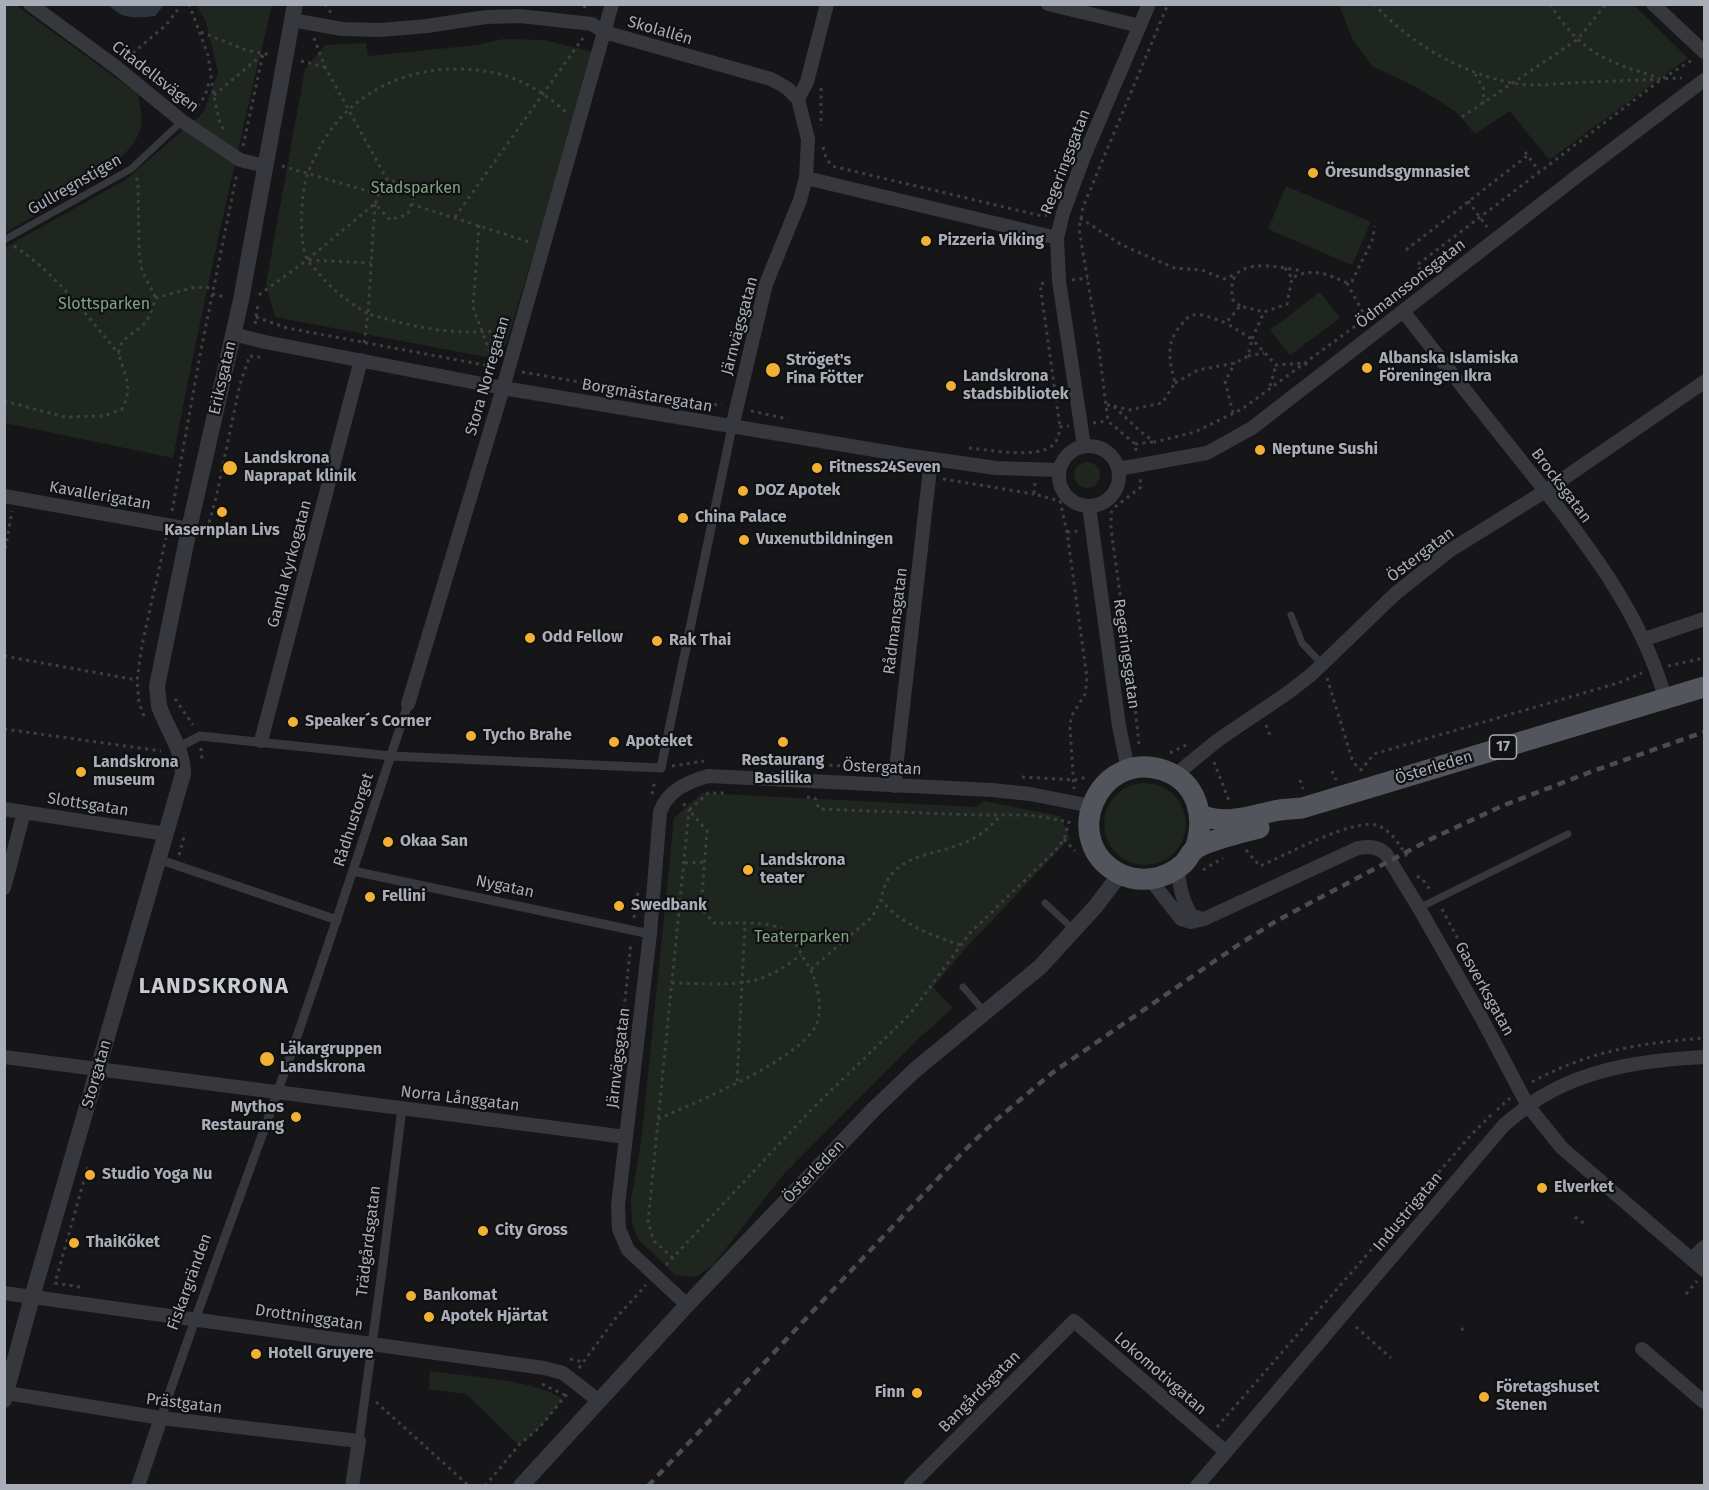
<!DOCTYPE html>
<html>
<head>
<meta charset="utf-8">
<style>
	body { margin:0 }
	#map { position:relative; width:1709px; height:1490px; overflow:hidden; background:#161618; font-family:"Fira Sans",sans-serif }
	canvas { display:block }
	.frame { position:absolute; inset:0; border:6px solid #a8adb8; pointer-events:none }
</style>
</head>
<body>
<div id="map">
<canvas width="1709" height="1490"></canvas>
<div class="frame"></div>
</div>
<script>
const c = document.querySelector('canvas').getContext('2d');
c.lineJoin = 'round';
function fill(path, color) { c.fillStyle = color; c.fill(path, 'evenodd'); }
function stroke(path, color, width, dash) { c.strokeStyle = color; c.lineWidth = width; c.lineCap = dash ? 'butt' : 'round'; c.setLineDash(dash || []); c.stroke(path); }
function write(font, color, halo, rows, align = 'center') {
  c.font = font + ' "Fira Sans",sans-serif'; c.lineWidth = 4.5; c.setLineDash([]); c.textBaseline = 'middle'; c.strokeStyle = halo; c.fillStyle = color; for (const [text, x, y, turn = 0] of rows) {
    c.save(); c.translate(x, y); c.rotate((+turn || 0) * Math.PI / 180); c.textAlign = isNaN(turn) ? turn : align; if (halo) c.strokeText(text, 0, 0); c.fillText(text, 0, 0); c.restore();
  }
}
fill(new Path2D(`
	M16,5L138,94C139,103 144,118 141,127C132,167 39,212 5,233L4,5Z
	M196,5H272C236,155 202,306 173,458L5,423L4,248L125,180L203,113L218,73L206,22Z
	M1339,5H1634L1688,58L1549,160L1510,111L1475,134L1455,111L1416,87L1372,66L1353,40Z
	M503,39L544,40L594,52L506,345L486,357L275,317L266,284L305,69L325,45L366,43L368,56L477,45Z
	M1286,186L1371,222L1352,265L1268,229Z
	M1320,292L1340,318L1290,355L1270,330Z
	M1074 475a13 13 0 1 1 26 0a13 13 0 1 1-26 0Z
	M1104 824a41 41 0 1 1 82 0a41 41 0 1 1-82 0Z
	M702,793L977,807L984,801L1060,816L1070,838L965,949L933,987L953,1008L918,1039L783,1175L713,1265L696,1277L675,1275L638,1239L632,1223L631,1198L641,1143L674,818Z
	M430,1371C469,1377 532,1379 563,1399L539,1428L519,1445L466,1394L429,1389Z`), '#1e261f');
fill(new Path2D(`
	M109,5H164L155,16C136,18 122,20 109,5Z`), '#2c353c');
stroke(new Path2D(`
	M189,4L208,55L214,96L220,123L225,132
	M325,4L331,13
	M576,4L589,8
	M1374,4C1411,44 1459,72 1512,83C1530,87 1553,84 1571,83C1608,81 1645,80 1682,78
	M1550,4C1580,52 1606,62 1657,77
	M201,32L246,50L271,55
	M314,38L325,67L389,183
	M127,58L166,25L182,4
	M301,61L325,67
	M1475,74L1484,89L1483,103
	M821,88V126
	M214,95L262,55
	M193,112L205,96L210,79
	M1462,117L1578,39L1606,4
	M243,146L263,54
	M823,147L826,158L832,166L1042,216L1047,215
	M1525,152L1539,171
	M282,166L378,194
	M136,178L138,181L139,251L142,271L156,298
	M401,179L414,194L408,214L390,220L375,204L382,185Z
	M1468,201L1487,227
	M375,204L368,314C419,328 452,336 505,330
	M411,204L532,243
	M455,217L583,38
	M1080,218L1122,245L1174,268L1202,270L1224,279L1236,274
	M479,225L473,307L495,366
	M14,246C56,273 86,315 119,354
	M1406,250L1527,156
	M309,260L371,263
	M1285,268L1292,278
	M1425,276L1417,265L1662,79L1692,60
	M1072,280L1088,278
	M1044,283L1040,284L1060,427
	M1347,283L1366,318
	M212,294L225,297
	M259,295L307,260L373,205
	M1240,306L1233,300C1223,254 1275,266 1302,271
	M256,317L287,328L495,367
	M255,324L258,304
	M364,343L368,314C347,301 331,289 316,270C313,267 309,263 307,259C300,242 301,214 303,196C304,182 309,169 315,157C347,86 425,56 499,74C525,80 546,95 566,112
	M250,356L260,357
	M1248,356L1264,353
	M1307,365L1305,363L1276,365L1252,339L1264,312L1287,304L1292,278C1312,267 1327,274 1347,283L1352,281L1372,241L1375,226
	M522,372L712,405L722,404
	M1175,383L1198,370L1235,363L1248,356L1252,339L1226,323
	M1270,386L1276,365
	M4,401L65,417L104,416L122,409C138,381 114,361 120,346C124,337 138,331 144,324C150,317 153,306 156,298L195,287L214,288
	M1107,405H1112C1126,417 1139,432 1155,442L1195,432L1242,409L1388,302
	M1114,406L1129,410L1162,403L1175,383C1169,360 1165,342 1182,324C1185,320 1188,316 1193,315C1203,313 1217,320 1226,323L1240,306L1264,312
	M751,411L788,419
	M1233,413L1225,381L1235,363
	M1093,423L1108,421
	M1135,444L1153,442
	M969,448C990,450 1038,459 1053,445C1058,440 1059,434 1060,427L1069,426
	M1136,451L1135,444L1108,421L1098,342L1079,229L1083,207L1168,4
	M842,461L916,474
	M943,479L1034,494
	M1035,483L1034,494L1060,501L1067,532L1087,678L1085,694L1071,717L1070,728L1074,789
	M172,511L200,355L237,173
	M1067,532L1079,531
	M205,537L216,498L240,384L250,355
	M4,556L12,511
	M4,656L137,680
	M1668,666L1704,658
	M1327,678L1352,759L1357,767L1362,770
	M175,699L193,725
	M144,716L139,703L137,680L142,645L166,538
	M1266,725L1270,735
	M4,729L161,751
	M1139,744L1133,688L1111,529V513L1115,507L1141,487L1140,478
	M201,748L202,761
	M1170,753L1188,744
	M1214,762L1229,801
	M822,765L884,768
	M672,766L704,761
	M1332,771L1336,780
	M1360,771L1374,754L1618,683L1642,673
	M1022,777L1075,780L1087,777
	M1300,780L1303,789
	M652,794L655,780
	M807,797L815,798L819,809L976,815H1031L1069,822
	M1064,839L1075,851
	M1246,850L1260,866C1284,856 1356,816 1379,826C1391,831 1401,846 1407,857
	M179,855L185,833
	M685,863L704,862
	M1203,870L1223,858
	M1417,876L1423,880L1431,891
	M1442,909L1491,1001
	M634,918L638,892
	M960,945C931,935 900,924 881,900C888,854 930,857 964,843C979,837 990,827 1001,815
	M811,969L872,917L881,900
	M672,983C701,983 743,988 769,975C781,970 791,962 801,955
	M737,1081L745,924
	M1532,1082C1588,1051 1641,1043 1704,1038
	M614,1106L631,942
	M1497,1110L1510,1098
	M658,1119C694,1103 803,1059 817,1023C823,1006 817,980 808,965C801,955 795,939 785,931C772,920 731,924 714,923L701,908L707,831L689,810L708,793H724
	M1575,1217L1585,1224
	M673,1258L654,1241L648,1222L689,810L682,802
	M666,1265L812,1109L910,1014L970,933L1055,851L1064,839L1070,819
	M80,1287L55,1283L88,1166
	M1686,1294L1697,1281
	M1356,1327L1391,1358
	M1461,1330L1464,1328L1463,1326
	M570,1359L583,1362
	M579,1368L615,1319L646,1285
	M542,1384L567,1396
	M376,1402L469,1486
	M1217,1427L1471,1135L1492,1114
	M485,1486L519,1445L539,1428L568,1393`), '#3d3f44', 3, [3, 4.5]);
stroke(new Path2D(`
	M4,240L131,169L182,121
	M1291,615L1302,643L1322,664
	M1045,903L1074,930
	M1419,908L1568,834
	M963,987L984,1011`), '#37383d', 7);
stroke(new Path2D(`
	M179,747L200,736L391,756L661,768L732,427
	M158,859L337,920
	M353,871L650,934
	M161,1418C198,1307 240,1198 279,1088C324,961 365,833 408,704
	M359,1441L383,1263L402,1108`), '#37383d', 9);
stroke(new Path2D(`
	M30,4L116,67L182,121L240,160L265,166
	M1048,4L1140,26
	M1653,4L1704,52
	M292,20L342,29L380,30L427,26L486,17L520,16L592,24L604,32L771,79L787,88L798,99
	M806,178L1057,238
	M1403,311C1441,360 1480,409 1519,458C1577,531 1640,607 1665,698
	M233,334L265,342L503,388L905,455L996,468L1059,470
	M732,427L766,284L800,200L806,178L808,139L798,99L807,82L827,4
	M1059 476a30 30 0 1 1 60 0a30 30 0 1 1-60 0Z
	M1084,446L1059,281L1057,238L1063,213L1085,154L1149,4
	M1118,469L1207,453L1252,428L1580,174L1704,80
	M4,496L189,529
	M1089,506L1119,726L1128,770
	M1645,639L1704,619
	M408,704L503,388L612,4
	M261,741L361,360
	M1174,776L1218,740L1289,692L1312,674L1395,594L1449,551L1547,490L1704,382
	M894,786L931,460
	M4,809L166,834
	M1178,868C1179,885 1182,902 1192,916L1204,919
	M1150,879L1181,919L1191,922L1204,919L1358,848C1368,846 1377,846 1386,854L1419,908L1481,1017L1528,1106L1562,1148L1704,1270
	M4,888L24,812
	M4,1057L626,1137
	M1692,1259L1704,1247
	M4,1293L544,1368L563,1373L599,1401
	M687,1305L628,1250L619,1229L618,1205L650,934L660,812C667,791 687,782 708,776L992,790L1030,794L1091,806
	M1642,1349L1704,1402
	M7,1393L161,1418L359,1441L352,1486
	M138,1486L161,1418
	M910,1486L1074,1321L1226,1452
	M1197,1486L1504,1125C1516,1115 1528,1105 1541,1097C1591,1067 1648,1060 1704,1057`), '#37383d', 14);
stroke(new Path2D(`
	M4,1400L32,1297L183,774C183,748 167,730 159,706C158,700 158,692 157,686L189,529L241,300L295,4
	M521,1486L687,1305L874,1109L915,1070L1040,967L1096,906L1120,874`), '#37383d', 16);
stroke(new Path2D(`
	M1200,815C1226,825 1248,817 1274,811C1283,809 1293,809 1302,808L1704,687
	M1195,849C1206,817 1198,782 1163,770C1097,749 1058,843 1120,874C1141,884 1166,879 1183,864C1188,860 1190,853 1194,850C1205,841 1244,832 1259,828`), '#53555c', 21);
stroke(new Path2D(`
	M648,1486L964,1151L996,1120L1052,1073L1238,945L1278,920L1431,839L1502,806L1593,771L1704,732`), '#4a4c52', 4.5, [8, 6]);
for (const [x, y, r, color] of [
	[1313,173,6,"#f2b134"],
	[926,241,6,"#f2b134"],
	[1367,368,6,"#f2b134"],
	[773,370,8,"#f2b134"],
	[951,386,6,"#f2b134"],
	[1260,450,6,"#f2b134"],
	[230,468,8,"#f2b134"],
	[817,468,6,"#f2b134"],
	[743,491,6,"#f2b134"],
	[222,512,6,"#f2b134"],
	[683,518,6,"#f2b134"],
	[744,540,6,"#f2b134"],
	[530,638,6,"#f2b134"],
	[657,641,6,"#f2b134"],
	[293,722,6,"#f2b134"],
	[471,736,6,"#f2b134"],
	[614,742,6,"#f2b134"],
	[783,742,6,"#f2b134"],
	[81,772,6,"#f2b134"],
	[388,842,6,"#f2b134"],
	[748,870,6,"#f2b134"],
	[370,897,6,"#f2b134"],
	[619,906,6,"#f2b134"],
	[267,1059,8,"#f2b134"],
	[296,1117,6,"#f2b134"],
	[90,1175,6,"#f2b134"],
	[1542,1188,6,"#f2b134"],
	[483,1231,6,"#f2b134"],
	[74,1243,6,"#f2b134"],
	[411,1296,6,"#f2b134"],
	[429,1317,6,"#f2b134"],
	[256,1354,6,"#f2b134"],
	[917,1393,6,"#f2b134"],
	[1484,1397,6,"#f2b134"]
]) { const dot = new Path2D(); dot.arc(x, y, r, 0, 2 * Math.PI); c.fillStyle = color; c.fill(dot); stroke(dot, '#111113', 2); }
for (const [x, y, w] of [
	[1503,747,27]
]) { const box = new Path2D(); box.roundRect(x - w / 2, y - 12, w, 24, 4.5); c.fillStyle = '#111113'; c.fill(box); stroke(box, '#a8adb8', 1.5); }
write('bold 15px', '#a8adb8', null, [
	["17",1503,747]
]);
write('16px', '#a8adb8', '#111113', [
	["Skolallén",660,31,16],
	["Citadellsvägen",155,77,38],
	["Regeringsgatan",1066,162,-69],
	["Gullregnstigen",75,185,-30],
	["Ödmanssonsgatan",1411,284,-38],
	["Järnvägsgatan",740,326,-75],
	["Stora Norregatan",488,376,-74],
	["Eriksgatan",223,378,-77],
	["Borgmästaregatan",647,396,10],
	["Brocksgatan",1561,486,53],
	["Kavallerigatan",100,496,10],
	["Östergatan",1421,555,-37],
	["Gamla Kyrkogatan",290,564,-75],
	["Rådmansgatan",896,621,-83],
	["Regeringsgatan",1126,654,82],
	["Östergatan",882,768,3],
	["Österleden",1434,768,-17],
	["Slottsgatan",88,805,9],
	["Rådhustorget",354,820,-72],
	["Nygatan",505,887,12],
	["Gasverksgatan",1484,989,61],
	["Järnvägsgatan",619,1058,-83],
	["Storgatan",97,1074,-74],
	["Norra Långgatan",460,1099,7],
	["Österleden",814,1172,-46],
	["Industrigatan",1408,1212,-50],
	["Trädgårdsgatan",369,1241,-83],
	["Fiskargränden",190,1282,-70],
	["Drottninggatan",309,1318,8],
	["Lokomotivgatan",1160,1374,41],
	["Bangårdsgatan",980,1392,-45],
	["Prästgatan",184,1404,7]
]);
write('bold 16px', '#a8adb8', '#111113', [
	["Öresundsgymnasiet",1325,173],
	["Pizzeria Viking",938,241],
	["Albanska Islamiska",1379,359],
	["Föreningen Ikra",1379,377],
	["Ströget's",786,361],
	["Fina Fötter",786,379],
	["Landskrona",963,377],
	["stadsbibliotek",963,395],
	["Neptune Sushi",1272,450],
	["Landskrona",244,459],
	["Naprapat klinik",244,477],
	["Fitness24Seven",829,468],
	["DOZ Apotek",755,491],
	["China Palace",695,518],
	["Kasernplan Livs",222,531,"center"],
	["Vuxenutbildningen",756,540],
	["Odd Fellow",542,638],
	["Rak Thai",669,641],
	["Speaker´s Corner",305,722],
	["Tycho Brahe",483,736],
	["Apoteket",626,742],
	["Restaurang",783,761,"center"],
	["Basilika",783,779,"center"],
	["Landskrona",93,763],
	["museum",93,781],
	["Okaa San",400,842],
	["Landskrona",760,861],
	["teater",760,879],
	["Fellini",382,897],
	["Swedbank",631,906],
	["Läkargruppen",280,1050],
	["Landskrona",280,1068],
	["Mythos",284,1108,"right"],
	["Restaurang",284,1126,"right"],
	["Studio Yoga Nu",102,1175],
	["Elverket",1554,1188],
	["City Gross",495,1231],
	["ThaiKöket",86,1243],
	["Bankomat",423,1296],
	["Apotek Hjärtat",441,1317],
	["Hotell Gruyere",268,1354],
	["Företagshuset",1496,1388],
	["Stenen",1496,1406],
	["Finn",905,1393,"right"]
], 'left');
write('16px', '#7fa381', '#111113', [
	["Stadsparken",416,189],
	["Slottsparken",104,305],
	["Teaterparken",802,938]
]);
c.letterSpacing = '1.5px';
write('bold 22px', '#c9ccd4', '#111113', [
	["LANDSKRONA",214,987]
]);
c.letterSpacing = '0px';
</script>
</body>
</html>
